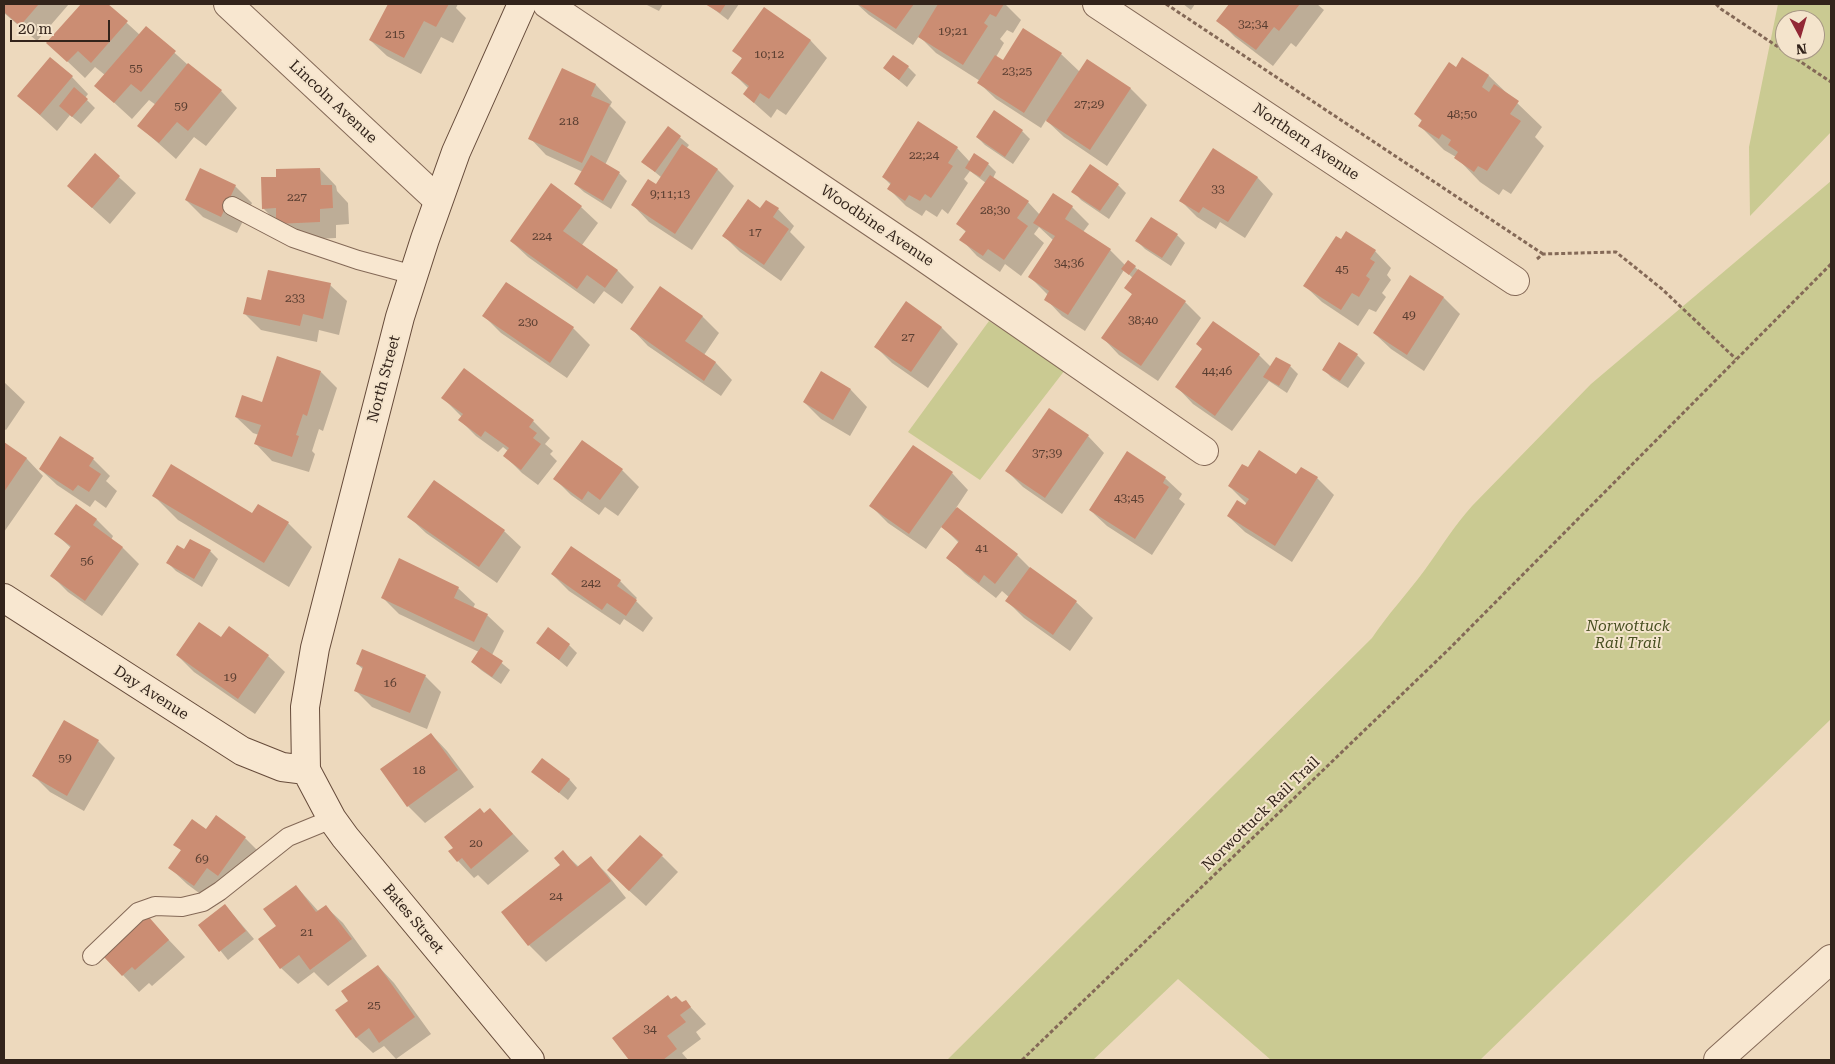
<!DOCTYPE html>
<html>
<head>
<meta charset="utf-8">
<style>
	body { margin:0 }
	#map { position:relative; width:1835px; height:1064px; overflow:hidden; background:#edd9bd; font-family:"Roboto Serif",serif }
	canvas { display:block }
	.frame { position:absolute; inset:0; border:5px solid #33241b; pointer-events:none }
	.north { position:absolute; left:1775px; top:10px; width:50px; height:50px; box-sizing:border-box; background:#f4e4cc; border:1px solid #a79785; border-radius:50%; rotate:174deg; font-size:14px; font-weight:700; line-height:20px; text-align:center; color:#33241b }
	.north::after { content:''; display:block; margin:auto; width:18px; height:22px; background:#922835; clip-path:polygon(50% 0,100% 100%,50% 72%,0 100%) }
	.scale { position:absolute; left:10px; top:20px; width:100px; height:22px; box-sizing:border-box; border:2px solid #33241b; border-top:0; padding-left:6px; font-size:15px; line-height:18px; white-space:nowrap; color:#33241b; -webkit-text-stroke:4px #f4e4cc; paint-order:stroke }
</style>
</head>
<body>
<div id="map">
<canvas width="1835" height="1064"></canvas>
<div class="frame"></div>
<div class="north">N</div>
<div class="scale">20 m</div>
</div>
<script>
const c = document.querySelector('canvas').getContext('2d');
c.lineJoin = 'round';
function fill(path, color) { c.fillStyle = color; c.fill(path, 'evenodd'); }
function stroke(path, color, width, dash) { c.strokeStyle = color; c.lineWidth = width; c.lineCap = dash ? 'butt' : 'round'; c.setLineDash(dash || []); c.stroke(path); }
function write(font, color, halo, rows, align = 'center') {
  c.font = font + ' "Roboto Serif",serif'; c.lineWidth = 4; c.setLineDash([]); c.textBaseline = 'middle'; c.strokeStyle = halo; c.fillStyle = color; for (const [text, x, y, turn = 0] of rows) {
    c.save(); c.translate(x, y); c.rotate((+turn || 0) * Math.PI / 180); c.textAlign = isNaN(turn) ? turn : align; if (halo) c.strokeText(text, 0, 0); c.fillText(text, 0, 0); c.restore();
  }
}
fill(new Path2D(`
	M1778,4H1831V132L1750,216L1749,147ZM1785,20H1815V50H1785Z
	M1831,181V719L1480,1060H1271L1178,979L1093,1060H947L1372,638C1388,614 1407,594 1424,571C1440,549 1454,526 1472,506L1591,384Z
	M989,321L1065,370L980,480L908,432Z`), '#caca92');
fill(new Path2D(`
	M4,4H69L37,41L4,13Z
	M83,4H106L140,35L146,27L188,65L221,91L237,108L206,146L194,137L176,159L139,126L156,105L149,100L132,119L96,86L105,75L95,67L85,78L48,43Z
	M390,4H458L456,8L466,18L453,43L441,37L421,74L387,56L370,40Z
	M645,4H663L659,11Z
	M707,4H739L728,20Z
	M857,4H1005L1021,20L1013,33L1007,30L1000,39L1004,43L996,57L1003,61L1061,54L1080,72L1087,60L1131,89L1147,105L1107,166L1064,137L1046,120L1041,128L996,99L979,83L980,81L936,53L919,36L913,45L869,15Z
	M1183,4H1195L1191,10Z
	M1230,4H1317L1324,10L1296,47L1291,43L1273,66L1235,37L1218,20Z
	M764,9L811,41L827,58L786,115L777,109L771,118L744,94L749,89L733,73L743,59L734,51Z
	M1463,59L1489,76L1542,127L1535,137L1544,146L1511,194L1503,189L1499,195L1480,182L1456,157L1444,150L1420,126L1423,122L1415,114L1456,69Z
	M908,67L916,75L907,87L884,68Z
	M562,70L596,85L612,102L610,106L626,122L605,165L619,173L627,181L611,209L584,192L575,184L583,172L546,155L530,138Z
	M72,77L88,94L85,98L95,108L81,124L70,115L57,131L19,96Z
	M668,127L689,145L686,149L718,170L734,186L692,250L649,222L633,205L656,185L661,177L643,162Z
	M1022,131L1030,139L1013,164L985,145L977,137Z
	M957,148L970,162L988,164L996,172L993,178L1028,202L1040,215L1072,207L1089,224L1083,232L1110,250L1125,265L1135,267L1140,272L1185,302L1201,318L1158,381L1119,355L1103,338L1133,295L1126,288L1133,278L1124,270L1085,331L1062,316L1046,299L1048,295L1030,277L1053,240L1039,227L1034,234L1044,243L1021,276L1005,264L1000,272L977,256L961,239L966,232L958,224L986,183L970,171L964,179L968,183L948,214L942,209L937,217L926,210L922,216L906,206L889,189L891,185L883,177Z
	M95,155L136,193L110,224L68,186Z
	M320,169L336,186L337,191L348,203L349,224L336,225V238L294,240L263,208L277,178Z
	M201,170L235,186L252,203L237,233L203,217L186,200Z
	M1257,177L1273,194L1245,238L1220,222L1216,229L1197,217L1181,201Z
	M1118,185L1126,193L1109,219L1081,200L1073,191Z
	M581,207L598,223L582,245L618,271L634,287L622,304L604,291L594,304L528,257L511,241Z
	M761,209H778L794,226L790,232L805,247L781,281L740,252L723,235Z
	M1177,235L1185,243L1171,266L1145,249L1137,241Z
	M1341,241L1375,251L1391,268L1387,275L1391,280L1382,293L1386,297L1376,312L1369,309L1358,326L1322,302L1305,286Z
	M1410,277L1444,298L1460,314L1424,371L1391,349L1374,333Z
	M507,283L573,328L590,345L567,378L501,333L484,316Z
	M330,285L347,301L339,335L319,330L317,342L261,330L244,313L262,302Z
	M702,316L719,333L704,355L716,363L732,380L721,396L648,346L632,329Z
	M941,327L958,344L928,388L892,363L876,347Z
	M1259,355L1271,367L1290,366L1298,374L1287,393L1269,381L1232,431L1193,404L1177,387Z
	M1357,355L1365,363L1348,388L1331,377L1323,369Z
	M464,370L533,421L550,438L545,444L553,451L550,454L557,461L538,485L522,473L505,456L508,451L503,447L498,452L476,436L460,420L462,417L443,398Z
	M321,372L337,388L323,431L319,429L312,451L315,454L309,472L272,461L256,444L259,435L253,433L236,417Z
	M822,373L851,390L867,407L850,436L821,419L804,402Z
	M4,382L25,402L6,430L4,429Z
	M1088,436L1104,453L1062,514L1023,487L1007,471Z
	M4,443L27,459L43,476L4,532Z
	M93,459L110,476L106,481L117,491L106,508L95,500L90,507L57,485L40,469Z
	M1248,469L1317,478L1334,495L1292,562L1245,532L1228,516L1245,507L1247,504L1229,486Z
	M622,470L639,487L618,516L605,507L599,515L571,495L555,479Z
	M952,473L968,490L956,508L1017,555L1033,571L1076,602L1093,618L1070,651L1024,618L1007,601L1010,598L1002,591L996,598L965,574L948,557L959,543L942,526L926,549L888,523L871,506Z
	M1165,478L1182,494L1179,499L1185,504L1152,555L1107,526L1090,510Z
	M434,481L504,531L521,547L497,583L426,533L409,517Z
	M154,496L288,523L312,547L289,587L178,520Z
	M76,506L97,520L113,536L111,540L123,548L139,564L102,616L68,592L51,575L71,548L56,534Z
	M210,551L218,559L202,587L176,571L168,563Z
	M552,574L620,581L637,598L635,600L653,618L643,632L624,619L620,625L569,591Z
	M458,588L475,604L473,608L487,615L504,631L492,655L510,670L501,684L481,670L472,662L479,652L399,614L382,597Z
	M222,639L268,656L285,672L255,714L194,672L177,655Z
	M538,643L569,645L577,653L567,667Z
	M357,664L425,676L441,692L427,729L372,707L355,690L364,670Z
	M64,722L98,741L115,758L84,811L50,792L33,775Z
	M431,734L447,751L474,787L425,823L408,806Z
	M533,772L569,779L577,788L568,800Z
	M490,809L529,851L488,885L478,875L474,878L458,861L455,848Z
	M206,831L245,838L261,854L235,891L224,884L211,902L187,884L170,868L182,851L175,845Z
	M563,852L579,867L591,858L607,874L626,898L546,962L529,945L503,912L562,865Z
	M662,856L678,872L646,906L625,887Z
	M296,886L319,912L326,907L343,923L367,956L328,986L314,972L298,984L281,968L277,926Z
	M225,905L254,939L228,960L200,925Z
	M148,918L185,957L152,986L149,983L139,992L105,956Z
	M378,966L394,983L431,1034L396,1059L384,1046L373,1053L356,1037L349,1001Z
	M685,1001L706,1024L696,1032L701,1039L682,1053L688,1060H631L614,1039Z`), '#0003');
fill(new Path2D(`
	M4,4H39L20,26L4,12Z
	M81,4H108L128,21L91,63L78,51L67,62L46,43Z
	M388,4H449L436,27L424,21L404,58L369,40Z
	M705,4H726L720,13Z
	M858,4H914L896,29Z
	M938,4H1004L996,17L990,14L984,23L988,26L963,65L918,37Z
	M1229,4H1300L1279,31L1274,27L1256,50L1216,21Z
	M764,7L811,40L769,99L760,93L754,103L743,94L749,86L731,73L742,58L732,51Z
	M146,26L176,51L141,92L131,84L114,103L94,86Z
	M1023,28L1062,53L1024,113L977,83L995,55L1003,60Z
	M893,55L909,66L899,80L883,68Z
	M50,57L73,76L40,115L17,96Z
	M1462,57L1489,75L1482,87L1489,92L1494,84L1519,101L1510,114L1521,121L1487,171L1478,166L1474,172L1454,158L1458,152L1448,145L1451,140L1442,134L1439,139L1418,126L1422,120L1414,114L1449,62L1456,67Z
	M1087,59L1131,88L1090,150L1046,121Z
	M188,63L222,90L188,131L177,122L159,143L137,126Z
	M562,68L596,84L591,96L610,104L582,163L528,139Z
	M74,87L88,99L72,117L59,106Z
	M994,110L1023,130L1005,157L976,137Z
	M918,121L958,147L948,163L953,166L931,198L925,194L920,201L909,195L905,201L887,189L891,183L882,177Z
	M668,126L681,136L655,172L641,162Z
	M682,144L718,169L675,234L631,205L648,179L656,184Z
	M1213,148L1258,177L1228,222L1203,207L1199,213L1179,201Z
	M95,153L120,176L92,208L67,186Z
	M974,153L989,163L980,177L965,168Z
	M591,155L620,172L603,201L574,184Z
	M1090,164L1119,184L1100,211L1071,192Z
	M200,168L236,185L221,217L185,200Z
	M320,168L321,185H332L333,208L320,209V222L276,224V208L262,209L261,177H276V169Z
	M990,175L1029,201L1017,218L1028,226L1004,260L988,249L983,256L959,240L966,231L956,224Z
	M551,183L582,206L563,231L618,270L605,288L587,275L577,289L510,241Z
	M1053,193L1073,206L1065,219L1111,249L1068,315L1044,300L1049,291L1028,277L1055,236L1033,223Z
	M748,199L760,208L766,200L779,208L773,217L789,229L764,265L722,236Z
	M1151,217L1178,234L1162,258L1135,241Z
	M1346,231L1376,250L1370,259L1375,262L1366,276L1370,279L1359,297L1352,293L1341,310L1303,286L1336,236L1341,239Z
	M1128,260L1136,266L1129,275L1121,269Z
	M1138,269L1186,301L1141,366L1101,338L1132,294L1124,288Z
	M268,270L331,283L323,319L303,314L300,326L243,314L247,297L261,300Z
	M1410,275L1444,297L1407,355L1373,333Z
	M506,282L574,327L550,363L482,316Z
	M660,286L703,316L685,341L716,362L704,381L630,329Z
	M906,301L942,327L911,372L874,347Z
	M1213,321L1260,354L1215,416L1175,387L1202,349L1196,344Z
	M1339,342L1358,354L1340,381L1322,370Z
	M277,356L321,371L307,416L303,414L296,435L299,436L292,457L254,444L261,425L235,417L242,395L262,402Z
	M1276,357L1291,365L1279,386L1263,377Z
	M464,368L534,420L529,427L537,433L533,438L541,444L521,470L503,456L509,448L485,431L481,437L458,420L463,414L441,398Z
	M821,371L851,389L833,420L803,402Z
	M1049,408L1089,435L1045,498L1005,471Z
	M60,436L94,458L89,466L101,474L89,492L78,485L73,491L39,469Z
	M582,440L623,469L600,500L588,491L582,500L553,479Z
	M4,442L27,458L4,492Z
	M913,445L953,472L909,534L869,506Z
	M1259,450L1296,474L1301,467L1318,477L1275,546L1227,516L1237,500L1245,505L1249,499L1228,486L1242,464L1248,467Z
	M1127,451L1166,477L1163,483L1169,487L1135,539L1089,510Z
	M171,464L252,513L258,504L289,522L264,563L152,496Z
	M434,480L505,530L479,567L407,517Z
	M76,504L97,519L93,525L123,547L85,601L50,576L71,546L54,534Z
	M957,507L1018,554L995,584L984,575L979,583L946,558L959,541L941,527Z
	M190,539L211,550L194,579L166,563L177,545L184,549Z
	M571,546L621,580L617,586L637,600L626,616L607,603L602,610L551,574Z
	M399,558L459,587L454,598L488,614L474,642L381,598Z
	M1030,567L1077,601L1053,635L1005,601Z
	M199,622L221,637L229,626L269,655L238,699L176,655Z
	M548,627L570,644L559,660L536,643Z
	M481,647L503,661L492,677L471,662Z
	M362,649L426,675L410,713L354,691L363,667L356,664Z
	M64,720L99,740L67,796L32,776Z
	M431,733L458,770L407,807L380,769Z
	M542,758L570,779L559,793L531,772Z
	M480,808L484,813L490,808L513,834L471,869L462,858L457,862L448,851L453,848L444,837Z
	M216,815L246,837L218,876L207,868L194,886L168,868L181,850L173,845L192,819L206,829Z
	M640,835L663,855L629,891L607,870Z
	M563,850L577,867L591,856L611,881L528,946L501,912L560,865L554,858Z
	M296,885L316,912L326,905L352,939L310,970L299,955L280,969L258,939L276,926L263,909Z
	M225,904L246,931L219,952L198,925Z
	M148,916L169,940L135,970L132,967L122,976L103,956Z
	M378,965L415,1017L379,1043L369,1028L356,1038L335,1010L348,1001L341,991Z
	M668,995L671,999L676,996L682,1002L686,1000L691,1007L680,1015L686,1022L667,1036L677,1049L663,1060H629L612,1038Z`), '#cb8d73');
const lane = new Path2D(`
	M232,206L293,238L358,260L414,275
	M92,956L138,912L155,906L182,907L203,902L220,891L288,837L332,819`);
const street = new Path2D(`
	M228,4L438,200
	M547,4L916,252L1204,451
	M1097,4L1515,281
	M1718,1060L1831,959`);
const secondary = new Path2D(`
	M522,4L456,152L425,239L400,317L315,648L305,707L306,770L332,819L345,837L530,1060
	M4,598L242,751L282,767L306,770`);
stroke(lane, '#846957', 20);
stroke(street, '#846957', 30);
stroke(secondary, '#664b3a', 30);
stroke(new Path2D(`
	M1166,4L1543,254
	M1716,4L1721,9L1831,82
	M1537,259L1543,254L1616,252L1662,289L1736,359
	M1022,1060L1450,648L1831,264`), '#846957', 3, [4, 2.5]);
stroke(lane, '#f8e7d0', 18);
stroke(street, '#f8e7d0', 28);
stroke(secondary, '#f8e7d0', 28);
write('12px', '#593e31', null, [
	["32;34",1253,24],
	["19;21",953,31],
	["215",395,34],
	["10;12",769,54],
	["55",136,68],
	["23;25",1017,71],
	["27;29",1089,104],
	["59",181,106],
	["48;50",1462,114],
	["218",569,121],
	["22;24",924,155],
	["33",1218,189],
	["9;11;13",670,194],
	["227",297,197],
	["28;30",995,210],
	["17",755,232],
	["224",542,236],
	["34;36",1069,263],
	["45",1342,269],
	["233",295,298],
	["49",1409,315],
	["38;40",1143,320],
	["230",528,322],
	["27",908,337],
	["44;46",1217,371],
	["37;39",1047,453],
	["43;45",1129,498],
	["41",982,548],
	["56",87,561],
	["242",591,583],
	["19",230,677],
	["16",390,683],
	["59",65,758],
	["18",419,770],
	["20",476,843],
	["69",202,859],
	["24",556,896],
	["21",307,932],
	["25",374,1005],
	["34",650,1029]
]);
write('15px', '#33241b', '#f4e4cc', [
	["Lincoln Avenue",333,102,43],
	["Northern Avenue",1306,142,34],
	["Woodbine Avenue",877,226,34],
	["North Street",384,379,-75],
	["Day Avenue",151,693,33],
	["Norwottuck Rail Trail",1261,814,-44],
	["Bates Street",413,919,50]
]);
write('italic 15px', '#495022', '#f4e4cc', [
	["Norwottuck",1628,627],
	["Rail Trail",1628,644]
]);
</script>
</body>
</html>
